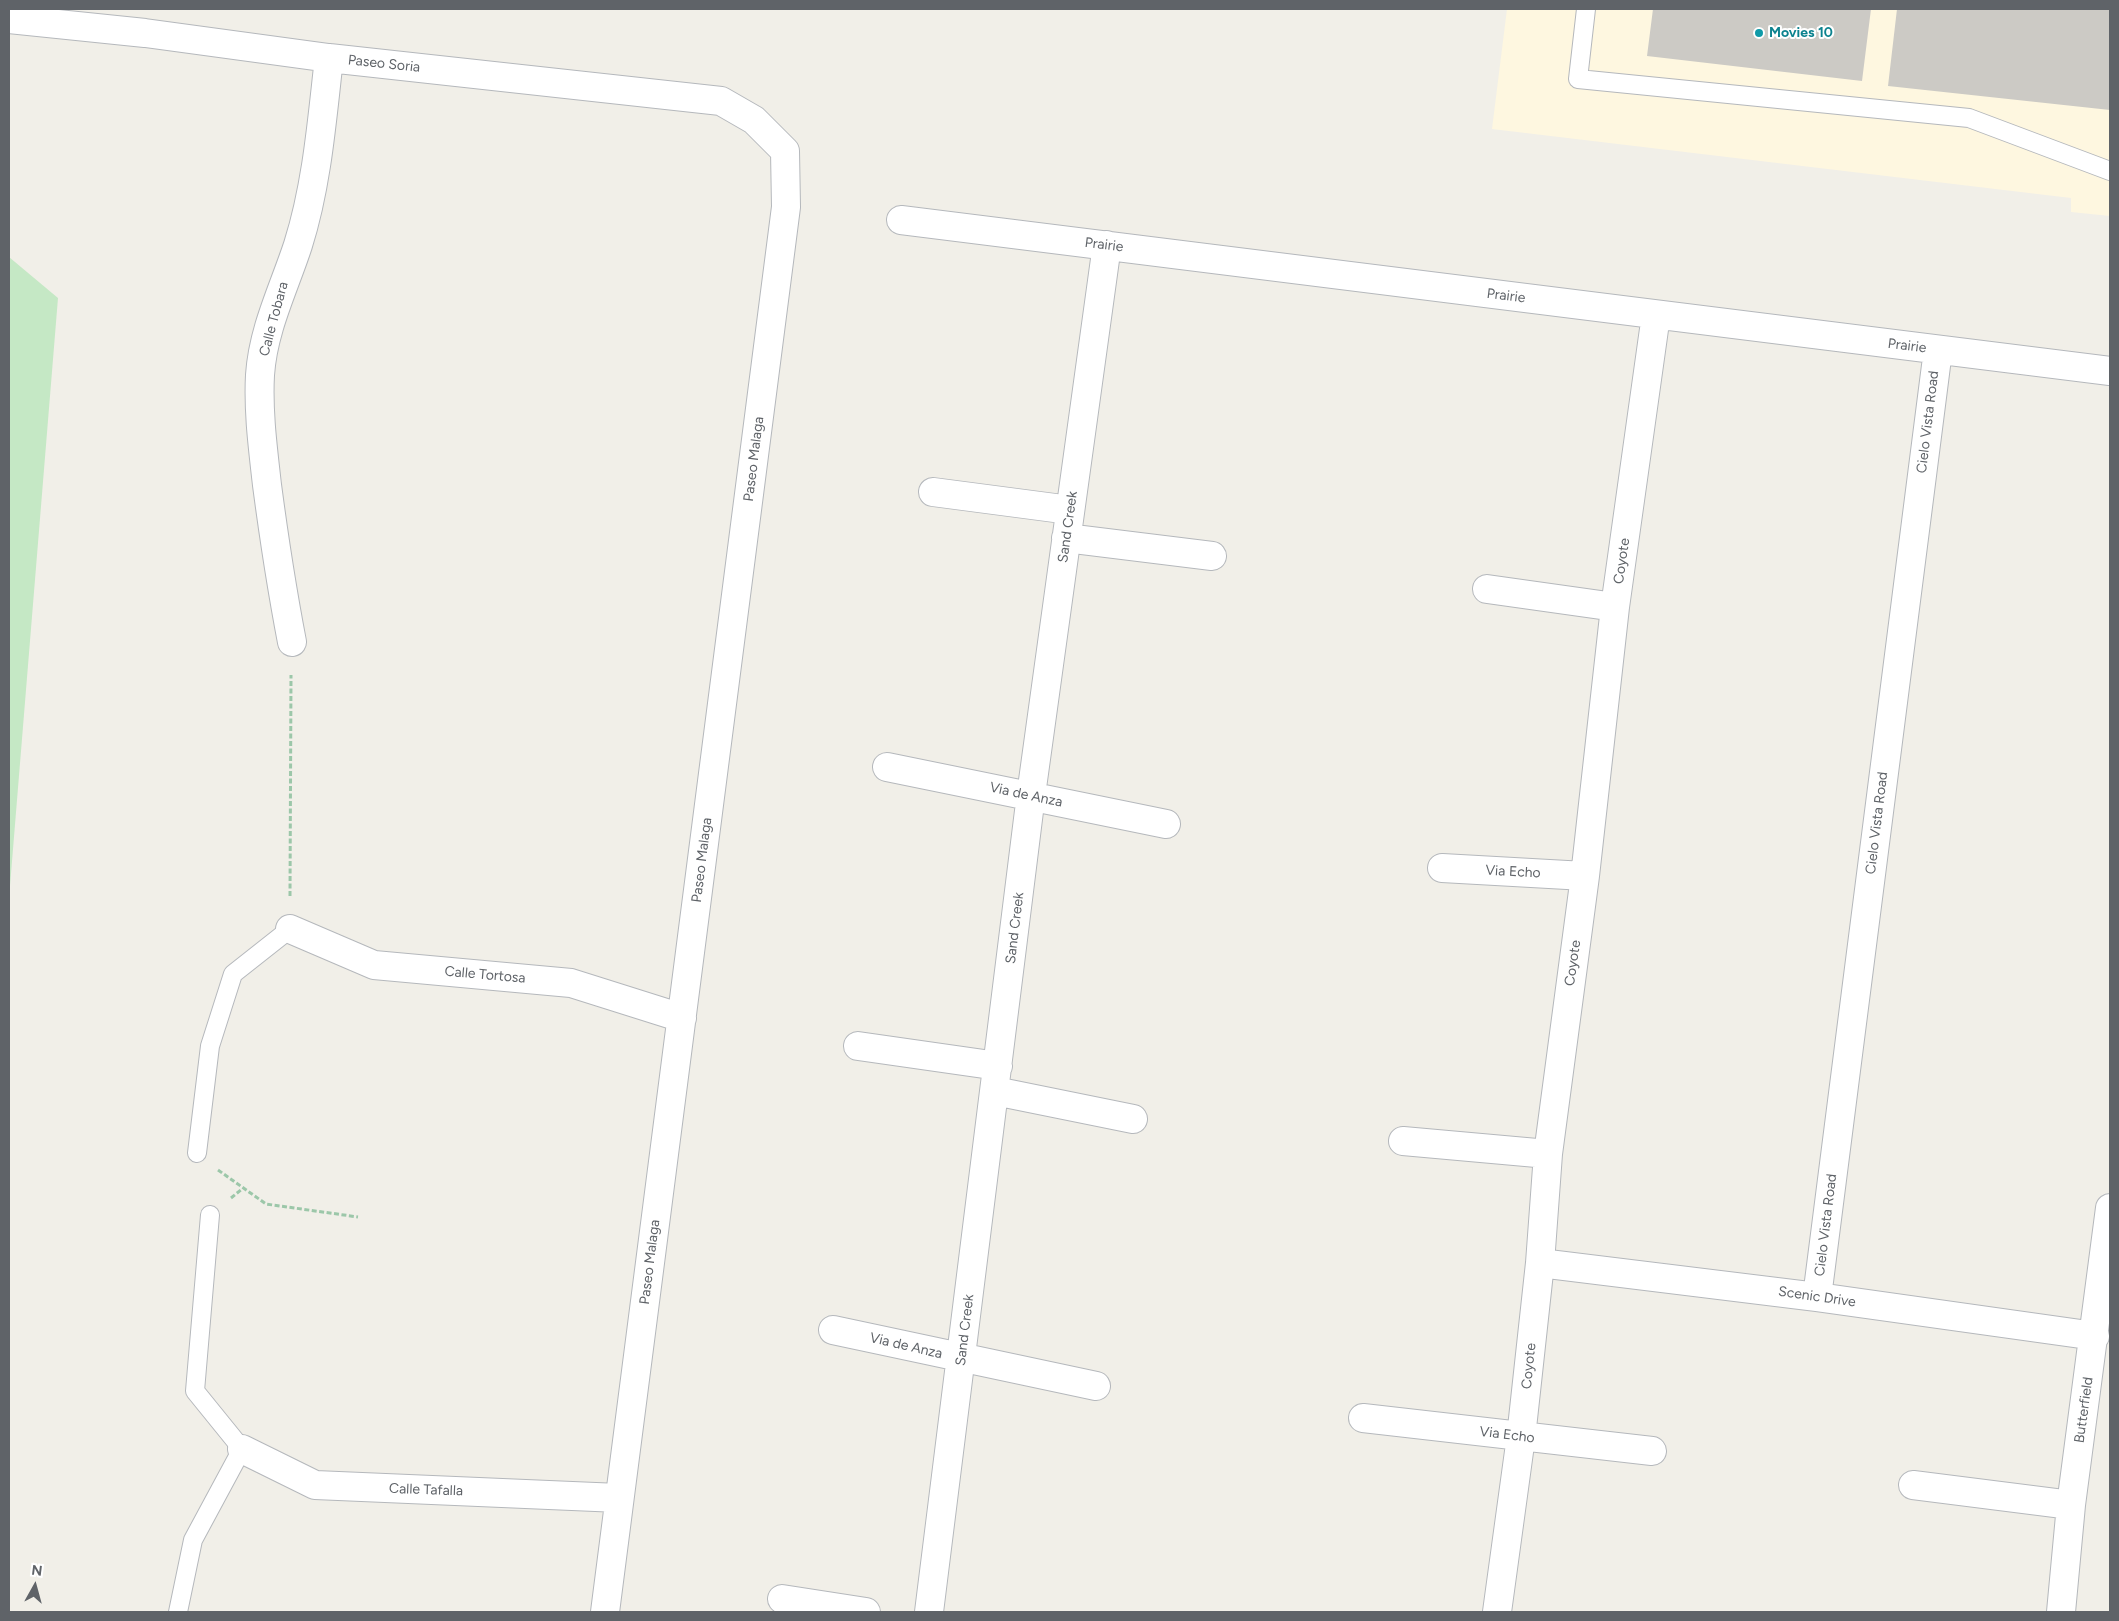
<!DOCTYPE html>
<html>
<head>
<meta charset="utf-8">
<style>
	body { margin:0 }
	#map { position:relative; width:2119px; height:1621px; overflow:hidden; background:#f1efe8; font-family:Figtree,sans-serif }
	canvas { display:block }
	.frame { position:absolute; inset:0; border:10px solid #5f6368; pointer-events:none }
	.north { position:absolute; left:10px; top:1561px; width:50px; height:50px; -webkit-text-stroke:4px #fff; paint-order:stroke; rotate:7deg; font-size:14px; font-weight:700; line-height:20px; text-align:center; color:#5f6368 }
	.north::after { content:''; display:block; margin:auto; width:18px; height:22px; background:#5f6368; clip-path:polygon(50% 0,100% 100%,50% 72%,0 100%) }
</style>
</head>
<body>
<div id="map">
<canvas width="2119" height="1621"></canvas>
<div class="frame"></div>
<div class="north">N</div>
</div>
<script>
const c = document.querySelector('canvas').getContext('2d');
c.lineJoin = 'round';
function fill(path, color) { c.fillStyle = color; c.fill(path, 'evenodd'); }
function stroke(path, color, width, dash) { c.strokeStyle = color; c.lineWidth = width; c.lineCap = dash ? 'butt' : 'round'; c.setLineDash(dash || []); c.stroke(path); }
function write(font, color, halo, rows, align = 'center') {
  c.font = font + ' Figtree,sans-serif'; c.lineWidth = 4; c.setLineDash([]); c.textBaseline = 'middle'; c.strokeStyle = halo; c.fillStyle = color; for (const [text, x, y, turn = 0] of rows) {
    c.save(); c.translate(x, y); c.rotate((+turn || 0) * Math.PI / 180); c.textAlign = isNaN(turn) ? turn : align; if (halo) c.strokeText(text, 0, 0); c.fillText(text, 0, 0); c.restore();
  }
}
fill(new Path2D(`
	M1507,9H2110V216L2071,212V198L1492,129Z`), '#fef7e0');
fill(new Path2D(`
	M9,257L58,298L9,898Z`), '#c5e8c5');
fill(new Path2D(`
	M1653,9H1871L1862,81L1647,56Z
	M1897,9H2110V110L1888,86Z`), '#cccac5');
const service = new Path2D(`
	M1586,9L1578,79L1969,118L2110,171
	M197,1153L210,1046L233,974L290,929
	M178,1612L193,1540L242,1449L195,1391L210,1215`);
const minor = new Path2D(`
	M9,19L145,33L329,58L721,101L754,120L785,151L786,207L605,1612
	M901,220L2110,371
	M933,492L1070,510
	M1066,538L1212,556
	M1487,589L1615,607
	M292,642C282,590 274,538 267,485C263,449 258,412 260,375C263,329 284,288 298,245C317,185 322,120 329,58
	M887,767L1166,824
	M1442,868L1585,876
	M290,929L374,965L571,983L682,1018
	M858,1046L998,1066
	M995,1091L1133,1119
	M1403,1141L1548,1154
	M1540,1263L1817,1297L2095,1336
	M1817,1297L1938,350
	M833,1330L1096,1386
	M1363,1418L1652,1451
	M242,1449L315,1485L619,1498
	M1913,1485L2071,1505
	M782,1599L866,1612
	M929,1612L1031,795L1107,245
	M1497,1612L1521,1437L1540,1263L1548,1154L1585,876L1615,607L1656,315
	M2061,1612L2071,1505L2110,1208`);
stroke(service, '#b5b8bc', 20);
stroke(minor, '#b5b8bc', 30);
stroke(new Path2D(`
	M290,896L291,675
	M218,1170L266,1204L358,1217
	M231,1198L242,1189`), '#9cc7a9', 3, [5, 2.5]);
stroke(service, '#fff', 18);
stroke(minor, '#fff', 28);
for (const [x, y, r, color] of [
	[1759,33,5,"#0f9aa8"]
]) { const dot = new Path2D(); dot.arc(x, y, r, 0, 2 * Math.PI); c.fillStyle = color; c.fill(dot); stroke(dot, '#fff', 2); }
write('bold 14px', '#0d838f', '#fff', [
	["Movies 10",1769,33]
], 'left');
write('14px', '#5f6368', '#fff', [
	["Paseo Soria",384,64,6],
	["Prairie",1104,245,7],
	["Prairie",1506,296,7],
	["Calle Tobara",274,319,-75],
	["Prairie",1907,346,7],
	["Cielo Vista Road",1928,422,-83],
	["Paseo Malaga",754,459,-83],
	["Sand Creek",1068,527,-82],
	["Coyote",1622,561,-82],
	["Via de Anza",1026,795,12],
	["Cielo Vista Road",1877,823,-83],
	["Paseo Malaga",702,860,-83],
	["Via Echo",1513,872,3],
	["Sand Creek",1015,928,-83],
	["Coyote",1573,963,-82],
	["Calle Tortosa",485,975,5],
	["Cielo Vista Road",1826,1225,-83],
	["Paseo Malaga",650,1262,-83],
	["Scenic Drive",1817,1297,8],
	["Sand Creek",965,1330,-83],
	["Via de Anza",906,1346,13],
	["Coyote",1529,1366,-84],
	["Butterfield",2084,1410,-82],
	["Via Echo",1507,1435,7],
	["Calle Tafalla",426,1490,2]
]);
</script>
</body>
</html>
